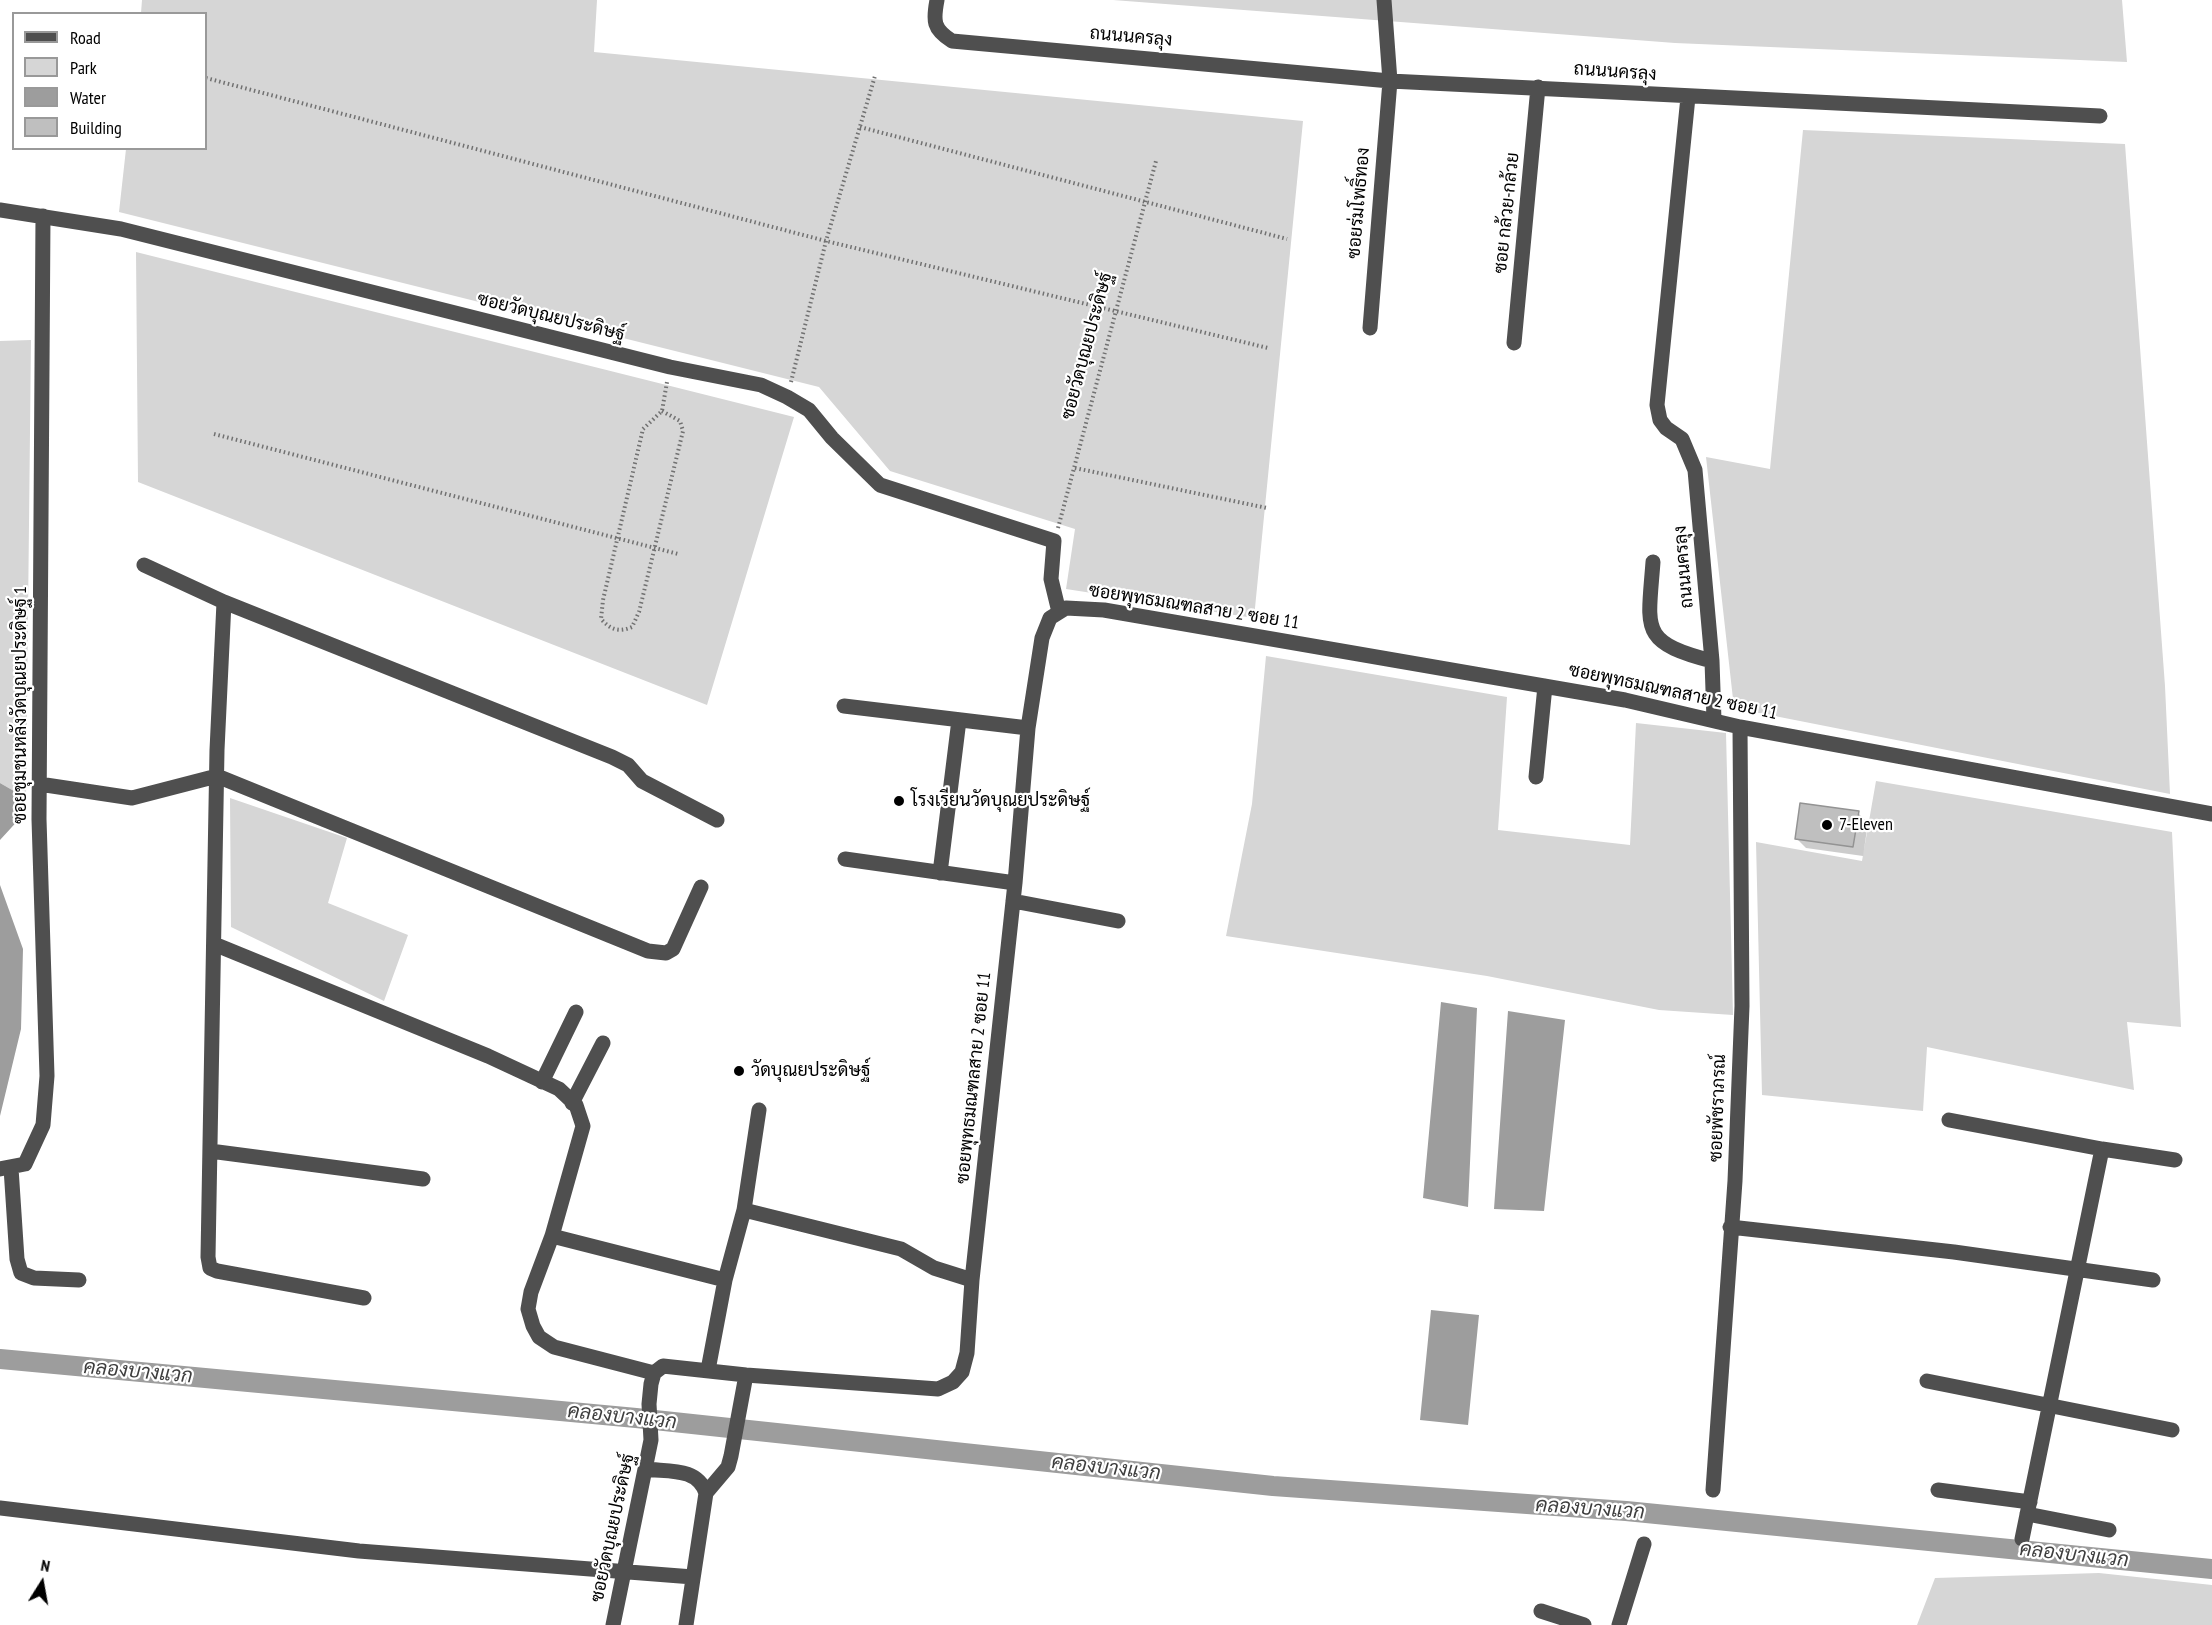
<!DOCTYPE html>
<html>
<head>
<meta charset="utf-8">
<style>
	body { margin:0 }
	#map { position:relative; width:2212px; height:1625px; overflow:hidden; background:#fff; font-family:"PT Sans Narrow",sans-serif }
	canvas { display:block }
	.legend { position:absolute; left:12px; top:12px; width:195px; height:138px; box-sizing:border-box; background:#fff; border:2px solid #999; margin:0; padding:8px 10px; list-style:none; font-size:18px; color:#000 }
	.legend li { display:flex; align-items:center; gap:12px; height:30px }
	.legend b { width:30px; border:2px solid #999 }
	.north { position:absolute; left:12px; top:1553px; width:60px; height:60px; -webkit-text-stroke:4px #fff; paint-order:stroke; rotate:11deg; font-size:16px; font-weight:700; line-height:24px; text-align:center; color:#000 }
	.north::after { content:''; display:block; margin:auto; width:21px; height:27px; background:#000; clip-path:polygon(50% 0,100% 100%,50% 72%,0 100%) }
</style>
</head>
<body>
<div id="map">
<canvas width="2212" height="1625"></canvas>
<ul class="legend">
<li><b style="height:8px;background:#4f4f4f"></b>Road</li>
<li><b style="height:16px;background:#d6d6d6"></b>Park</li>
<li><b style="height:16px;background:#9d9d9d"></b>Water</li>
<li><b style="height:16px;background:#bfbfbf"></b>Building</li>
</ul>
<div class="north">N</div>
</div>
<script>
const c = document.querySelector('canvas').getContext('2d');
c.lineJoin = 'round';
function fill(path, color) { c.fillStyle = color; c.fill(path, 'evenodd'); }
function stroke(path, color, width, dash) { c.strokeStyle = color; c.lineWidth = width; c.lineCap = dash ? 'butt' : 'round'; c.setLineDash(dash || []); c.stroke(path); }
function write(font, color, halo, rows, align = 'center') {
  c.font = font + ' "PT Sans Narrow",Sarabun,sans-serif'; c.lineWidth = 4.5; c.setLineDash([]); c.textBaseline = 'middle'; c.strokeStyle = halo; c.fillStyle = color; for (const [text, x, y, turn = 0] of rows) {
    c.save(); c.translate(x, y); c.rotate((+turn || 0) * Math.PI / 180); c.textAlign = isNaN(turn) ? turn : align; if (halo) c.strokeText(text, 0, 0); c.fillText(text, 0, 0); c.restore();
  }
}
fill(new Path2D(`
	M142,0H597L594,52L1303,121L1254,618L1066,589L1075,529L890,471L819,387L119,212L126,149L206,148V14L141,13Z
	M1113,0H2122L2127,62L1675,43Z
	M1803,130L2125,144L2165,686L2170,794L1734,708L1706,457L1770,469Z
	M136,252L794,417L707,705L138,482Z
	M31,340L26,798L0,783V341Z
	M1266,656L1507,697L1498,830L1630,845L1636,723L1726,733L1733,1015L1659,1010L1487,976L1226,936L1252,804Z
	M1876,781L2172,832L2181,1027L2127,1022L2134,1090L1927,1047L1923,1111L1762,1095L1756,842L1862,861Z
	M230,798L347,838L328,903L408,935L384,1001L231,927Z
	M2099,1573L2212,1585V1625H1917L1935,1578Z`), '#d6d6d6');
fill(new Path2D(`
	M0,783L26,798L22,816L0,840Z
	M0,885L23,949L21,1029L0,1116Z
	M1441,1002L1477,1008L1468,1207L1423,1198Z
	M1508,1011L1565,1020L1544,1211L1494,1209Z
	M1431,1310L1479,1315L1468,1425L1420,1420Z`), '#9d9d9d');
fill(new Path2D(`
	M1858,813L1868,823L1863,856L1806,848L1796,838Z`), '#0003');
stroke(new Path2D(`
	M0,1359L636,1418L1273,1486L1626,1511L2212,1569`), '#9d9d9d', 20);
const building = new Path2D(`
	M1800,803L1859,811L1853,847L1795,839Z`);
fill(building, '#bfbfbf');
stroke(building, '#939393', 1.5);
stroke(new Path2D(`
	M206,78L826,241L1268,348
	M860,127L1287,239
	M791,382L826,241L875,76
	M662,411L680,421L683,431L639,612L632,627C618,633 610,629 601,619L603,600L643,429L662,411L667,382
	M214,434L678,554
	M1075,468L1267,508
	M1058,528L1156,161`), '#717171', 4, [1.5, 3]);
stroke(new Path2D(`
	M937,0C933,21 933,29 952,41L1390,81L2100,116
	M1688,97L1657,405L1660,420L1666,428L1682,439L1695,470L1712,661L1714,720
	M0,210L121,229L670,367L761,385L787,397L809,410L832,438L880,485L1054,541L1051,579L1059,612
	M1370,328L1390,81L1384,0
	M1514,343L1538,87
	M1653,562C1648,630 1639,642 1712,661
	M144,565L224,602L612,757L628,765L642,781L717,820
	M224,602L217,750L208,1257L210,1268L217,1271L364,1298
	M844,706L1028,728
	M1536,777L1545,686
	M39,784L132,798L217,776L648,951L666,953L673,949L701,887
	M845,859L1015,883
	M940,873L959,720
	M1013,901L1118,921
	M214,944L488,1056L559,1089L576,1105L583,1126L552,1236L531,1292L528,1309L533,1326L539,1337L554,1347L654,1373
	M542,1082L576,1012
	M572,1103L603,1043
	M1949,1120L2102,1149L2175,1160
	M210,1151L423,1179
	M11,1168L17,1259L21,1273L34,1278L79,1280
	M0,1169L25,1164L43,1125L47,1076L39,819L43,216
	M744,1210L759,1110
	M1730,1227L1954,1252L2153,1280
	M552,1236L725,1280L744,1210L901,1249L934,1268L972,1280
	M708,1370L725,1280
	M1927,1381L2172,1430
	M645,1469C669,1472 697,1467 706,1493L686,1625
	M1713,1490L1735,1181L1742,1006L1740,727
	M1938,1490L2030,1502
	M706,1493L728,1467L731,1456L746,1375
	M0,1508L359,1551L693,1577
	M2027,1514L2109,1530
	M2022,1539L2102,1149
	M1541,1611L1584,1625
	M613,1625L651,1440L649,1404L651,1384L654,1373L663,1366L746,1375L938,1389L953,1382L962,1372L967,1353L972,1280L1015,883L1028,728L1042,638L1050,618L1066,608L1104,610L1625,700L1740,727L2212,814
	M1619,1625L1644,1544`), '#4f4f4f', 15);
for (const [x, y, r, color] of [
	[899,801,6,"#000"],
	[1827,825,6,"#000"],
	[739,1071,6,"#000"]
]) { const dot = new Path2D(); dot.arc(x, y, r, 0, 2 * Math.PI); c.fillStyle = color; c.fill(dot); stroke(dot, '#fff', 2); }
write('18px', '#000', '#fff', [
	["ถนนนครลุง",1131,37,5],
	["ถนนนครลุง",1615,72,4],
	["ซอยร่มโพธิ์ทอง",1359,203,-85],
	["ซอย กล้วย-กล้วย",1507,213,-84],
	["ซอยวัดบุณยประดิษฐ์",551,317,14],
	["ซอยวัดบุณยประดิษฐ์",1087,346,-75],
	["ถนนนครลุง",1684,567,-95],
	["ซอยพุทธมณฑลสาย 2 ซอย 11",1194,607,9],
	["ซอยพุทธมณฑลสาย 2 ซอย 11",1673,692,12],
	["ซอยชุมชนหลังวัดบุณยประดิษฐ์ 1",21,705,-90],
	["ซอยพุทธมณฑลสาย 2 ซอย 11",974,1078,-84],
	["ซอยพัชราภรณ์",1718,1108,-88],
	["ซอยวัดบุณยประดิษฐ์",613,1528,-78]
]);
write('18px', '#000', '#fff', [
	["โรงเรียนวัดบุณยประดิษฐ์",911,801],
	["7-Eleven",1839,825],
	["วัดบุณยประดิษฐ์",751,1071]
], 'left');
write('italic 20px', '#3e3e3e', '#fff', [
	["คลองบางแวก",138,1372,5],
	["คลองบางแวก",622,1417,6],
	["คลองบางแวก",1106,1468,6],
	["คลองบางแวก",1590,1509,4],
	["คลองบางแวก",2074,1555,6]
]);
</script>
</body>
</html>
